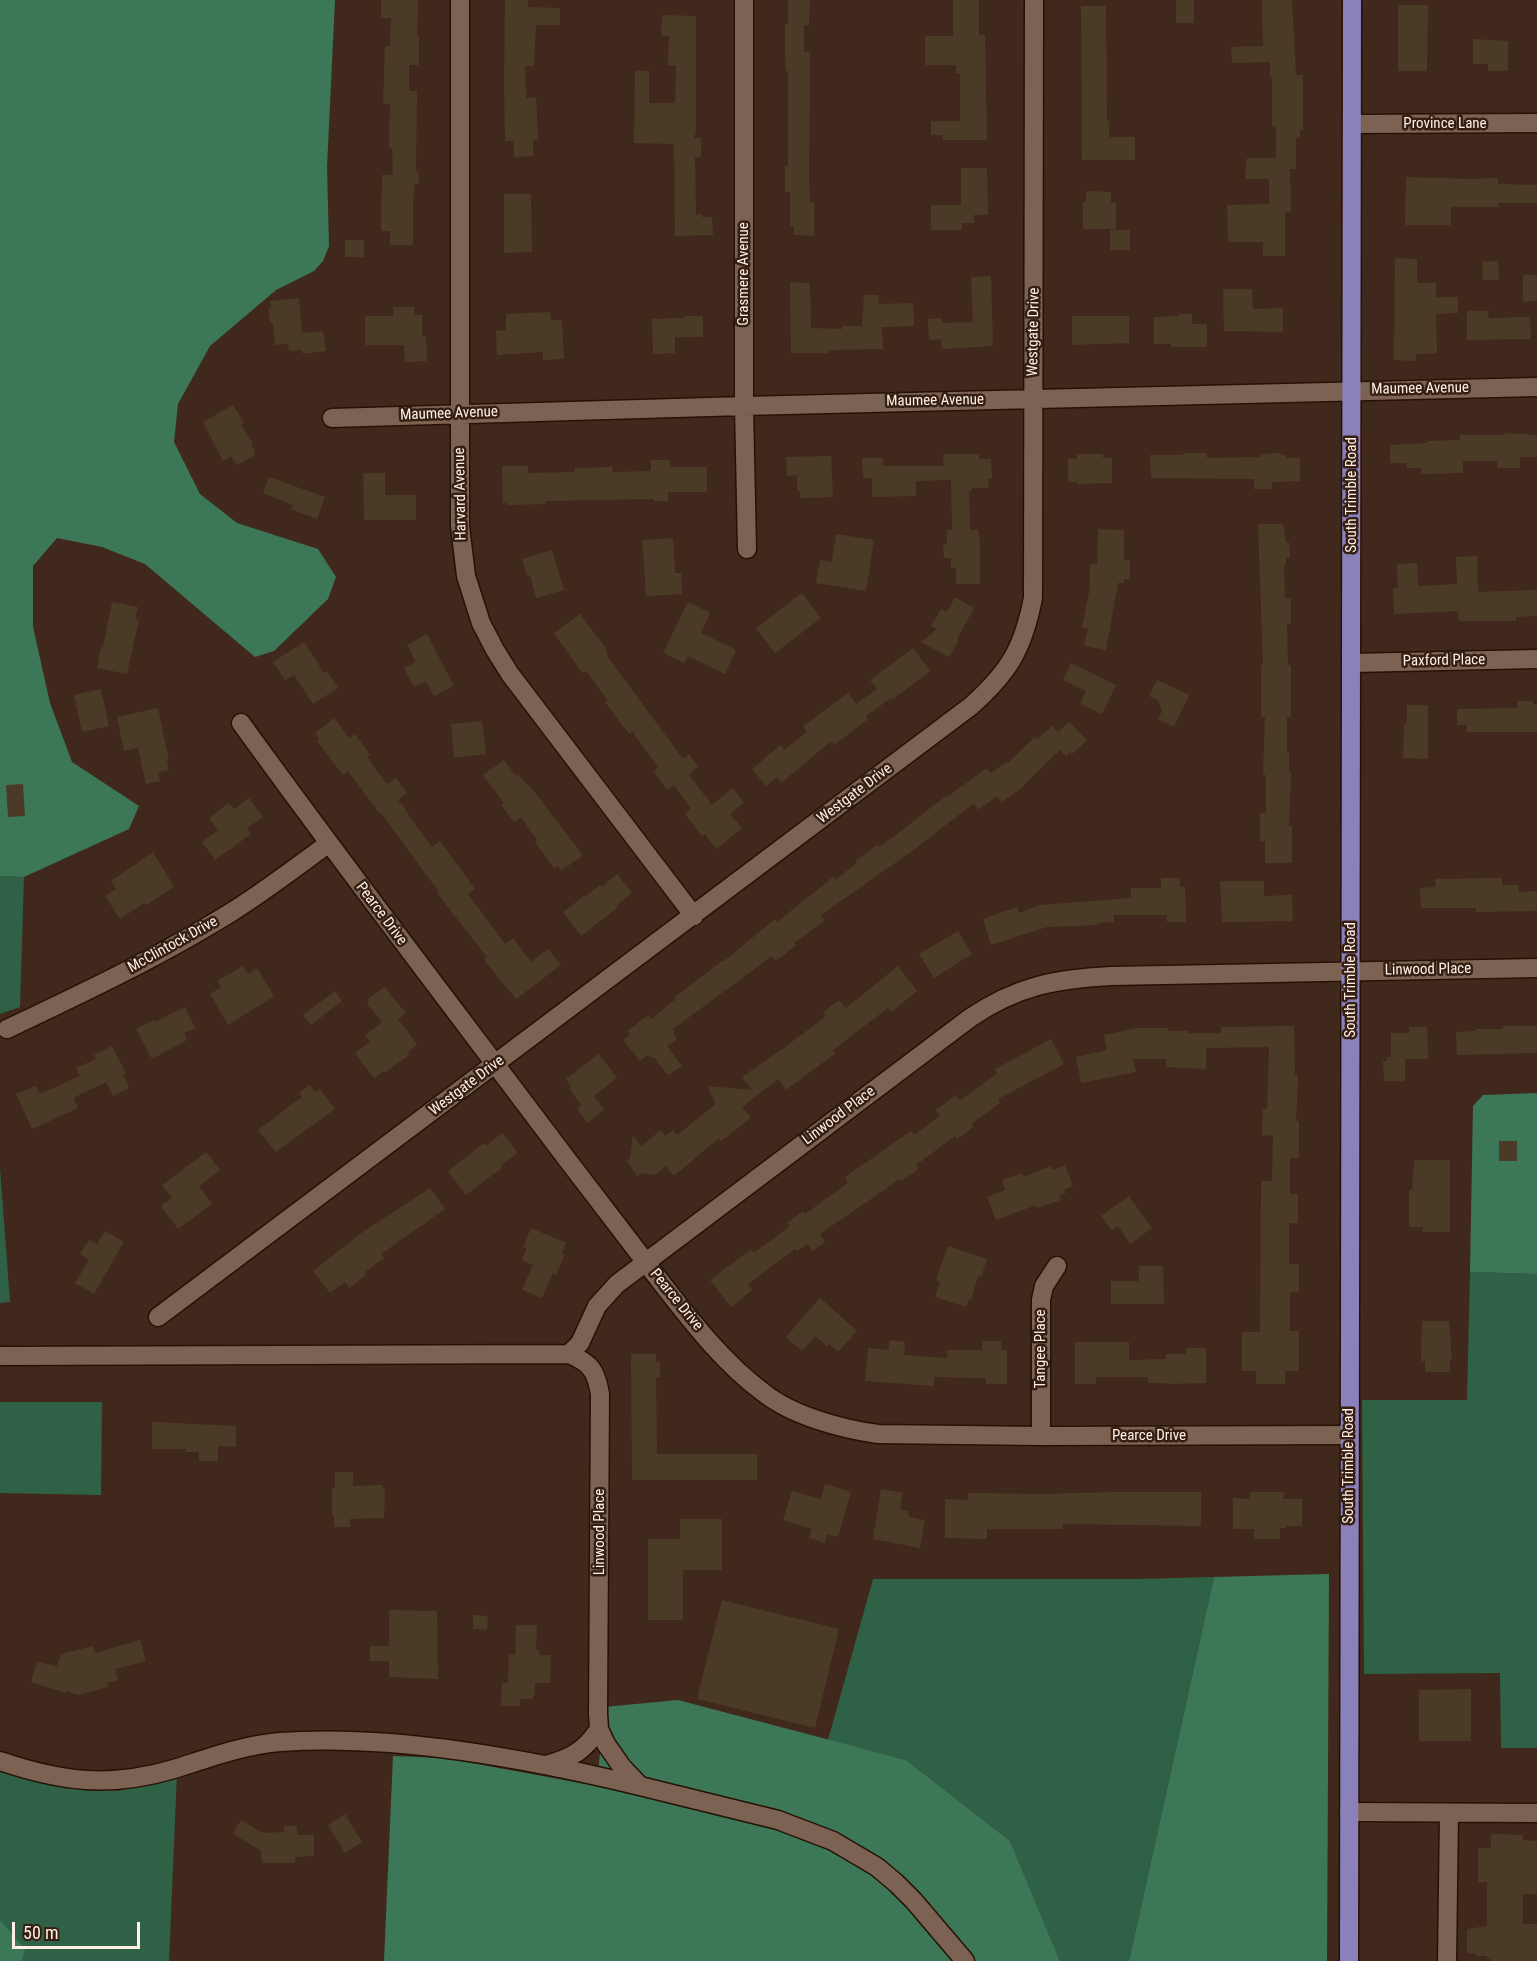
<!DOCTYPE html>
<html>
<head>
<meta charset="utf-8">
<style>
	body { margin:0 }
	#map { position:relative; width:1537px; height:1961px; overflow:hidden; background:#40291c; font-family:"Roboto Condensed",sans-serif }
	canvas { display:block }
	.scale { position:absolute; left:12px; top:1922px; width:128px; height:27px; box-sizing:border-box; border:3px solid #ffefe7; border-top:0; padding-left:8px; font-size:18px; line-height:21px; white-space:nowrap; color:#ffefe7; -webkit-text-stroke:4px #351f12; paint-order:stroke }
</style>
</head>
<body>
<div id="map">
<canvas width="1537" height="1961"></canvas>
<div class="scale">50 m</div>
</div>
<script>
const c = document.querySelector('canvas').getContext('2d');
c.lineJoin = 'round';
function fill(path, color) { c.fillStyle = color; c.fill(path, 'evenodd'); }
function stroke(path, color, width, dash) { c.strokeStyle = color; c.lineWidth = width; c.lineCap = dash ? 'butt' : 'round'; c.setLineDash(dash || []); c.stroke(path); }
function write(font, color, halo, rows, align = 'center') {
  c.font = font + ' "Roboto Condensed",sans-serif'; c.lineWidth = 5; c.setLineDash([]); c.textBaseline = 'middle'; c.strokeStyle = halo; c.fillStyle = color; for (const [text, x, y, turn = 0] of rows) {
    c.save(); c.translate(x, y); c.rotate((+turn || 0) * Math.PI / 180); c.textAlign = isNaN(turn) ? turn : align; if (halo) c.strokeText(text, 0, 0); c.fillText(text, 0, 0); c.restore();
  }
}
fill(new Path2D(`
	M0,876L24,877L20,1007L0,1014Z
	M0,1168L10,1302L0,1303Z
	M1470,1272L1537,1274V1748H1501L1500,1673L1364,1674L1362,1400H1467Z
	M0,1402H102L101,1495L0,1493Z
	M1214,1577L1129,1961H1060L1010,1841L906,1760L828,1740L873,1579H1139Z
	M0,1770L68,1788L119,1791L177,1773L169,1961H0Z`), '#2f6146');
fill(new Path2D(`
	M0,0H335L327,167L329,246L323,261L314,271L276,290L210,346L178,404L174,442L200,494L237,523L318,549L336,577L328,599L274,651L255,657L145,564L102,547L57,538L33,566V627L50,703L72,762L139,806L129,829L24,877L0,876Z
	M1537,1093V1274L1470,1272L1473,1106L1483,1095Z
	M1329,1574L1327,1961H1129L1214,1577Z
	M678,1700L906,1760L1010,1841L1060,1961H384L393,1756L444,1758L597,1786L604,1707Z
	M0,1920L25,1949L22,1961H0Z`), '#3c7858');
fill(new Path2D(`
	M381,0H418L417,35H419V65H409V91H417L416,171H418L419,184L414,185V198H413V245H390V231H381L382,175H393L392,148H389L390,104H383L385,46H390L391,18H381Z
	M505,0H528V7L560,8V25H536L534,66H525L526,98L536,97L538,140H533V156L514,157V141H505L504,82Z
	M788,0H810L809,25H804V52H810L809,175L810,202H814V236L794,235V226H790V192H785V166H788V71H786L785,53V24H788Z
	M953,0H979V35H985L987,140H943V135H931V121H960V73L956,74V65H925V36H953Z
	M1176,0H1194V23H1176Z
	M1262,0H1292L1296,75H1303V130H1300V138H1296V169H1290L1291,212H1285V256H1263V242H1228L1227,205L1269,204V179H1245L1247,158H1276V126H1272V77H1270V62L1232,63L1231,47L1263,46Z
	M1398,5H1428L1427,71H1398Z
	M1081,6H1106L1107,121H1109V137H1135V160H1082Z
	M662,15L696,16V132L694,138H701V157H695L696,215L702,214V217H712L713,235L675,236L674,144L634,143L635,71H649V103H675L676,67L675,65H668L669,36L661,35Z
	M1473,39L1508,41V71H1488V64H1473Z
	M961,168H987L988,215H974V223H962V230H931V205H961Z
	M1406,177L1473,179L1498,178V184L1537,185V203H1498V207H1451V225H1405Z
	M1086,191L1111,192V203H1116V229H1083V202H1086Z
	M504,194H531L532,252L504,253Z
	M1110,230H1130V250H1110Z
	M345,240H364V257H345Z
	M1395,258L1417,259V283H1436V297H1458V313L1436,314L1437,353L1416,354V361L1394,360Z
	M1498,261L1499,280H1483L1482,262Z
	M1523,275H1537V301L1523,302Z
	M991,276L993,346L942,349L941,339L929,340L928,319L941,318L942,323L973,322L971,277Z
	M790,282L810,283L811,328L842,329V326H862L864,295H878L879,304L913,303L914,326L882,327L883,349L829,350V353H791Z
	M1223,289H1252L1253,309L1283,308V332L1224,331Z
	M299,298L302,333L323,331L326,351L303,354L302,350L289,351L288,344L275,345L273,323H270L268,309L271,308L270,301Z
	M393,307H414V315H422V336H426L427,361L405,362L404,345H365V316H393Z
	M1467,311H1489L1488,318L1530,317L1531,339L1467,340Z
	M550,312L551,320H562L564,359L543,360V352L497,355L496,331L506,330V314Z
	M1178,314H1192V324H1207V347H1171V344H1154V317L1178,316Z
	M685,316H703V337H675V353L653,354L652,319L685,318Z
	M1072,316H1129V343L1072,345Z
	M233,405L244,423L241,424L253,444L251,445L254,450V456L237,465L231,456L223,461L203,422Z
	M1505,433L1537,435V457H1520V468H1497V461H1463V473L1421,474V468H1407V463H1390V445L1427,443V441L1460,440V435H1505Z
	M1183,453H1207V458L1261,457V454L1281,453V455H1286V458H1300V481L1272,482V489H1254V479L1151,478L1150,455H1183Z
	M943,454H979V459H991L992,479H988L989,488H972V490L969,491L970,530H978L980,541V584H956V568H951V558H944L943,544H947V530H952L951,480L916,481V496L872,497V478H863L862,458H883V466H944Z
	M1077,454H1103V458H1112V483L1077,484L1078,482H1068V459H1077Z
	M831,456L833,497L800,498V491H797V475L787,476L786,457Z
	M651,460H670V467H707V492H668V501H654V499L546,501V504L507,505V503H503L502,466H528V473L575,472V468L612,467L613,472L651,471Z
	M363,473H385V495H416V520H364Z
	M269,477L325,497L317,519L291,509L293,505L263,493Z
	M1258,524H1283L1286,542H1289L1290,558H1286V566H1284L1285,598H1291V624H1287L1288,665H1291V717H1287V753H1289V772H1291L1289,826H1292V863H1265V841H1260V813H1266V775H1263L1265,717H1261V665H1263Z
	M1098,529L1124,530V560H1130V579H1124V583H1118L1106,650L1084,646L1088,629L1082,628L1090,587V564H1097Z
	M836,534L874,540L866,591L816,583L820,560L832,562Z
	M673,538L675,573H681L682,594L646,596L642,540Z
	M552,550L564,590L536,598L530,575L527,576L522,559Z
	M1477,556L1478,592L1537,590V616L1516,617V621H1459L1458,611L1394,614L1393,588H1398L1397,564L1417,563L1418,586L1457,584L1456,557Z
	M802,593L821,618L775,653L756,628Z
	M955,597L974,608L957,639L959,640L949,657L921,642L937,629L931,626L941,609L947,612Z
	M112,602L138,607L135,619L139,620L127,674L97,668L101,646L103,647Z
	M688,602L710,613L701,633L736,650L725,674L688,656L684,663L663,653Z
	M580,614L605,647L608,654L607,656L683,759L689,754L698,766L689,775L712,805L733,788L744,803L730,814L742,828L716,849L705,834L702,836L685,814L691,809L674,785L667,790L654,771L658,767L632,731L629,734L605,702L608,701L586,671L582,673L554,633Z
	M427,634L454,686L434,696L426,681L414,687L404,668L416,662L407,645Z
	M304,642L324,673L327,671L338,688L313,704L294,675L285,680L273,662Z
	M913,648L930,671L892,700L891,698L866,716L868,719L834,745L831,741L781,783L777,777L766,786L752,769L781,745L784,750L807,732L803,726L848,693L856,704L877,689L870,680Z
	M1071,663L1116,685L1102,714L1080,704L1086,691L1063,680Z
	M1157,680L1189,695L1174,727L1158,719L1162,711L1158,700L1149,696Z
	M101,689L109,726L82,732L74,695Z
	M1517,701H1533V704H1537V732H1467V725H1457V709L1517,708Z
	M1407,705H1428V759L1403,758L1404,723H1407Z
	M158,708L169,760H167L169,770L158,772L160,781L146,784L138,748L124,751L117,717Z
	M334,718L349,738L355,734L370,755L367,757L385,782L387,784L396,778L407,793L398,800L409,814L408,815L432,847L440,841L475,889L468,894L505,944L513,938L531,962L548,949L561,965L516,999L484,960L487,957L437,893L439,892L381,813L380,814L348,771L343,775L317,741L319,739L315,733Z
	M482,721L486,754L454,758L451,724Z
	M1069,722L1087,740L1072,754L1070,752L1066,756L1060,750L1020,789L1002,802L997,796L978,810L974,803L915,849L821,915L825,920L794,943L796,945L776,961L772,956L673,1029L675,1032L673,1034L677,1039L667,1046L682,1066L668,1075L654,1057L652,1058L648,1055L640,1061L623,1040L630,1035L628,1031L648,1015L651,1019L676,999L675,997L722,961L723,962L775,919L777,922L833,877L835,880L857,863L855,861L877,845L879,847L893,837L946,796L947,797L987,768L991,773L1006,762L1008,763L1035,737L1038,739L1052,726L1058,732Z
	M504,760L516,776L518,774L528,786L529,785L583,855L561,871L558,866L554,868L535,842L537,840L521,817L514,822L501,805L504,803L483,775Z
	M23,784L25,816L8,817L6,785Z
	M249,798L263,817L247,828L251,834L215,860L202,842L218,830L209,818L229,803L234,809Z
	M153,852L174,887L146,905L144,903L120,919L105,896L116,889L111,881Z
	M617,874L632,893L616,906L618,907L581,936L563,912L584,896L585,897L600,885L602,887Z
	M1161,878H1180V887H1185L1186,922H1167V915H1114V922L1097,923V925L1047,927L991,945L983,919L1017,907L1019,913L1040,905L1131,898V888H1161Z
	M1502,878V885H1519V892L1537,891V911L1476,912V908H1421L1420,888L1436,887L1435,879Z
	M1220,881H1264V896L1292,895L1293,921L1222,922Z
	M958,931L972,954L934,978L919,954Z
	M243,966L248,974L257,968L274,996L228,1025L210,994L221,987L217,981Z
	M898,966L917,991L891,1012L888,1008L833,1050L836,1053L786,1090L778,1079L742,1107L751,1118L721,1141L719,1138L674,1176L666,1166L655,1175L641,1173L637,1176L626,1160L630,1158L633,1136L641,1146L661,1130L665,1136L673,1130L677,1135L716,1104L707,1086L752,1090L742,1077L784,1048L826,1016L823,1012L839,1000L846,1008Z
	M384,987L406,1013L398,1019L417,1044L408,1052L410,1054L385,1073L384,1071L374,1078L355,1053L370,1042L365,1035L382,1022L367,1004L369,1002L367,1000Z
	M335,991L342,1001L311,1025L303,1015Z
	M185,1007L195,1028L184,1033L187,1040L152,1059L136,1029L154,1020L155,1022Z
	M1294,1026L1295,1075H1298L1296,1121H1299V1158H1290V1194H1298V1223H1289V1264H1299V1292H1290V1331H1299V1371H1285V1384H1256V1371H1242V1332H1260L1261,1181H1272L1273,1136L1262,1135L1263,1109H1267L1269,1047L1206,1048V1069L1166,1067V1059H1133L1136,1072L1081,1083L1076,1057L1107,1050L1104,1035L1137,1028H1168V1031H1188V1033H1221V1027Z
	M1503,1026H1537V1053L1457,1055L1456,1032L1475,1031V1029H1503Z
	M1409,1027H1427L1428,1059H1405V1081H1384L1383,1061H1387V1057H1391V1033H1409Z
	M1051,1039L1064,1064L998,1099L1000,1103L971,1124L973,1127L962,1136L956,1139L955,1136L916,1165L918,1168L916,1171L901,1181L900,1179L820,1234L825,1242L813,1251L807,1244L797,1251L795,1249L748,1284L752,1290L731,1307L710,1280L751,1249L754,1253L790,1226L787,1223L803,1211L805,1214L848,1183L845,1177L868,1161L911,1131L914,1135L940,1116L936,1110L956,1095L960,1100L997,1074L995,1069Z
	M112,1046L126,1073L123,1074L129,1088L113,1096L106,1082L73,1098L78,1108L32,1129L16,1094L36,1086L40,1094L80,1076L76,1068L96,1059L94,1055Z
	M599,1054L617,1078L594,1096L604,1110L588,1123L577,1109L581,1105L569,1088L571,1087L566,1079Z
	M310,1085L315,1092L320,1089L335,1109L276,1152L258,1130L302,1097L299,1093Z
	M502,1133L518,1153L501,1165L503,1167L466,1195L448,1171L484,1143L486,1146Z
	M1499,1141H1517V1161H1499Z
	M206,1152L220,1170L199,1186L212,1204L178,1229L161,1206L172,1198L162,1185Z
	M1414,1160H1450V1232H1423V1227H1409V1190H1412Z
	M1065,1165L1073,1186L1064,1190L1066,1193L1059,1195L1061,1200L1037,1208L1036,1205L996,1220L987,1197L1005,1190L1002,1180L1022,1173L1024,1177L1051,1166L1053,1170Z
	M430,1188L445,1209L381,1254L384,1258L365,1272L367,1274L349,1288L345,1282L330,1293L313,1271L364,1231Z
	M1129,1196L1152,1228L1130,1244L1118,1226L1111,1230L1101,1216Z
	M531,1228L566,1243L562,1253L565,1254L556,1275L553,1273L542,1298L522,1290L533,1265L522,1260L527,1248L523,1247Z
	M105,1231L124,1242L94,1294L75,1283L89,1260L80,1254L89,1240L97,1244Z
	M948,1246L987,1259L981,1277L978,1276L971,1300L969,1299L966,1307L935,1297L940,1282L936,1280Z
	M1139,1266H1163L1164,1304H1111V1281H1139Z
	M820,1298L857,1331L838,1352L829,1344L827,1346L815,1336L802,1351L786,1337Z
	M1422,1321H1449L1452,1360H1450V1372H1425V1361H1421Z
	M889,1340L905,1342L904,1355L947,1358V1350H982V1341H1001V1350H1007V1384H986V1378L934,1377V1386L865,1381L868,1348L889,1350Z
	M1075,1342H1129V1360L1166,1359V1354H1186V1348H1206V1383L1167,1384V1383H1148V1377H1096V1384H1075Z
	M631,1354H656V1362H660V1377H656L657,1454H757V1480H632Z
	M152,1422L236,1426V1447L218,1446V1461H199V1452H186V1449H152Z
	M335,1472H353V1486L383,1485V1489H385L384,1518L350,1519V1527H334V1515H332V1488H335Z
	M825,1484L851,1492L838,1537L827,1534L825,1543L809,1538L812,1529L783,1520L792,1491L821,1499Z
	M881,1489L903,1493L900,1509L908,1511L909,1517L925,1520L920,1548L873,1539Z
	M1114,1492H1201V1526L1063,1524V1529H987V1539L945,1538V1499L968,1500V1493L1044,1494Z
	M1250,1492H1284L1283,1499H1302V1526H1286V1528H1280V1539H1254V1529H1233V1498L1250,1499Z
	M680,1519H722V1570H683V1620H648V1539H680Z
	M722,1600L839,1629L815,1728L697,1699Z
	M389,1610L437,1611L438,1679L389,1677V1661H370V1646H389Z
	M473,1615L488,1616L487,1630L473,1629Z
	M516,1625H537L536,1650H539V1655H551L550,1683H535V1695H533V1699H520V1706H501L502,1683H508L509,1654L515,1655Z
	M140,1640L146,1661L115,1669L118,1680L107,1683L108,1687L78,1695L67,1691L66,1693L31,1682L37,1662L57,1666L61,1654L93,1646L95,1653Z
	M1471,1689V1741H1419V1690Z
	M345,1814L362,1842L345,1853L328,1825Z
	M241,1820L263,1833L284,1832V1826H297V1835H314V1856L295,1857V1863H262L261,1851L233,1834Z
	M1491,1834L1523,1835V1840L1537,1841V1894H1523V1924H1537V1961H1491V1959H1487V1956H1476V1953H1467V1929L1487,1926V1882H1478V1848H1491Z`), '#4b3b26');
const minor = new Path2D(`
	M460,0V526L466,576L481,623L495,650L510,674L694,916
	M744,0V406L747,549
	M1353,124L1537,123
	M332,418L744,406L1537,387
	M1351,663L1537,659
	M241,723C347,870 457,1013 566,1158C600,1202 633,1246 667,1290C696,1327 726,1365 764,1393C793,1416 842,1429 878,1434L1041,1436L1349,1435
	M7,1029C83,993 159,957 230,913C264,892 296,867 328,844
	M158,1317L971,706C1009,672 1023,649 1033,598L1034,0
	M569,1354L580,1343L597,1306L617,1284L970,1018C1017,986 1055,979 1111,976L1537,968
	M0,1356L569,1354C591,1363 596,1371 600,1394L598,1713L599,1729L606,1744L622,1767L640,1786L778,1820L833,1841L877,1867L896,1883L914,1901L965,1961
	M1041,1436V1300L1044,1286L1057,1266
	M0,1761C62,1782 110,1788 174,1769C209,1758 243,1745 280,1742C395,1734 528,1759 640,1786
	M546,1765C572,1758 584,1751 599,1729
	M1349,1812L1537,1813
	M1447,1961L1449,1813`);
const major = new Path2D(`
	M1349,1961L1352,0`);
stroke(minor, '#261105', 21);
stroke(major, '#261105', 21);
stroke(minor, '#7c6253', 18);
stroke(major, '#8a80ba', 18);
write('15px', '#ffefe7', '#351f12', [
	["Province Lane",1445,124],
	["Grasmere Avenue",744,274,-90],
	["Westgate Drive",1034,332,-89],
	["Maumee Avenue",1420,389,-1],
	["Maumee Avenue",935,401,-1],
	["Maumee Avenue",449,414,-2],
	["Harvard Avenue",461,494,-91],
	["South Trimble Road",1352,495,-90],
	["Paxford Place",1444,661,-1],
	["Westgate Drive",855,794,-37],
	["Pearce Drive",381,914,53],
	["McClintock Drive",173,945,-29],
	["Linwood Place",1428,970,-1],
	["South Trimble Road",1351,980,-90],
	["Westgate Drive",467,1086,-37],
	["Linwood Place",839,1116,-37],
	["Pearce Drive",676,1300,51],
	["Tangee Place",1041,1349,-90],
	["Pearce Drive",1149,1436],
	["South Trimble Road",1349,1466,-90],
	["Linwood Place",600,1532,-90]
]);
</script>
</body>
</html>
